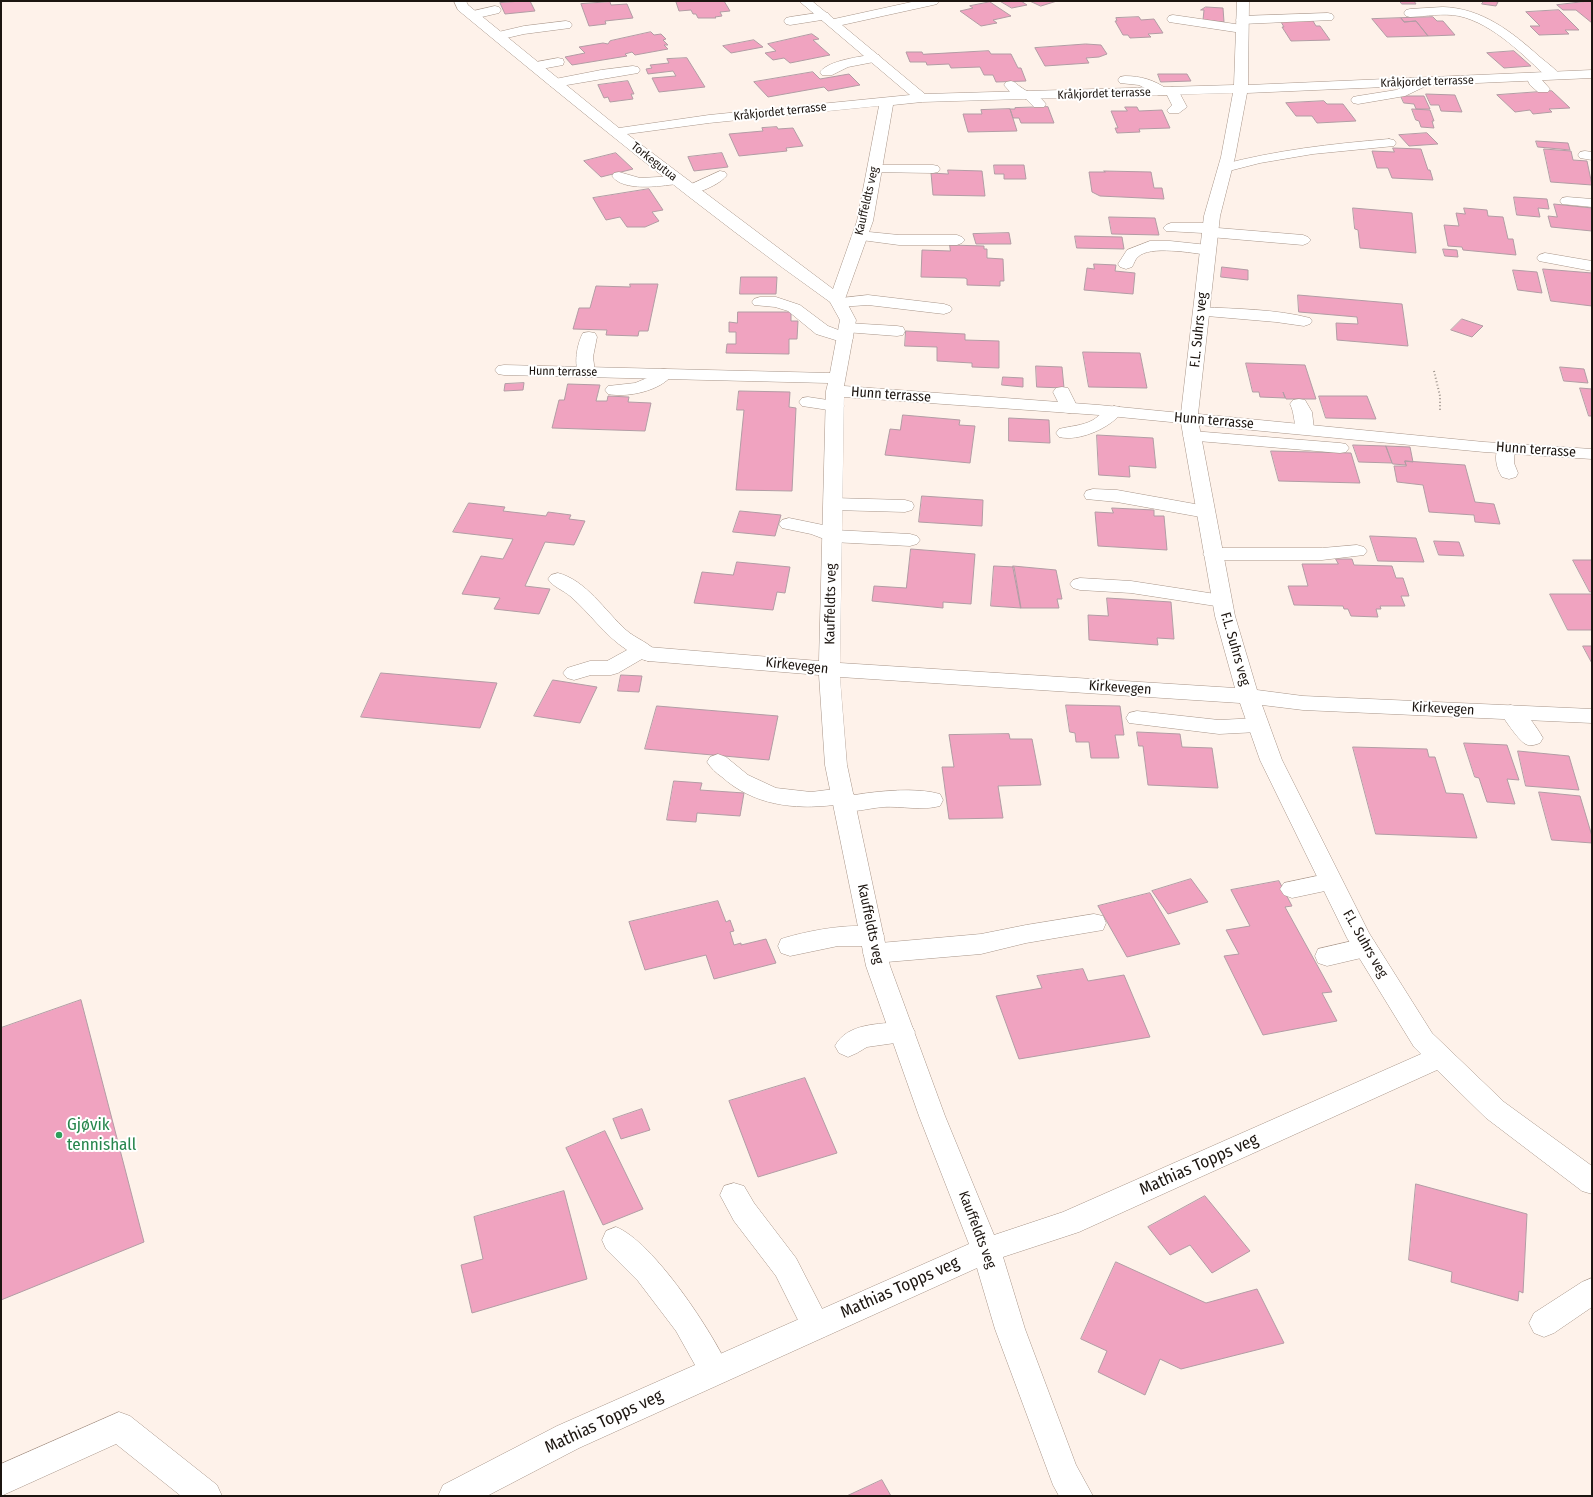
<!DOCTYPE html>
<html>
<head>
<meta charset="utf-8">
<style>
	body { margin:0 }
	#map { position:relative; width:1593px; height:1497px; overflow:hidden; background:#fef2ea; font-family:"Fira Sans Condensed",sans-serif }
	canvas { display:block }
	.frame { position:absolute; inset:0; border:2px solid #1c1510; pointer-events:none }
</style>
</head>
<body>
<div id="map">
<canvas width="1593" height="1497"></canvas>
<div class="frame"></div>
</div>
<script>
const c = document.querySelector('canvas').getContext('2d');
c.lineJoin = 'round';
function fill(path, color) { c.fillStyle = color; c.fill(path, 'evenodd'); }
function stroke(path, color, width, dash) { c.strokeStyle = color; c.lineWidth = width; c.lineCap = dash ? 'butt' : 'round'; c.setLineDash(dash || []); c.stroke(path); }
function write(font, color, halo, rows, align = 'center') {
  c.font = font + ' "Fira Sans Condensed",sans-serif'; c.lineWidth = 4; c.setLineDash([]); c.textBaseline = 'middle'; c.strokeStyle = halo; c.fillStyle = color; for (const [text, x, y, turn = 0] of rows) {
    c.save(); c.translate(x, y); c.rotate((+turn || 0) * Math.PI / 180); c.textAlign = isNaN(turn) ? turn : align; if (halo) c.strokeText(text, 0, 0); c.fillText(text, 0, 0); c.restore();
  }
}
const building = new Path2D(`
	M522,1H530L535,11L505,14L500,3Z
	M686,1H724L730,11L720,12L722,16L715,17L716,18H698L696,14H693L691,10L679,11L676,2Z
	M1000,1H1021L1027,5L1012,8Z
	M1030,1H1057L1041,6Z
	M1400,1H1414L1416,4H1402Z
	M1484,1H1493L1498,2L1496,6L1482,4Z
	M1592,1V23L1576,10H1563L1557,5Z
	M610,2L611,5L627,4L633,18L605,21L606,24L589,26L581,4Z
	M990,2L1011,16L993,20L997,23L981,26L960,11L973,8L970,6Z
	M1206,7L1223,8L1224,22L1203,20L1204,10H1201Z
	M1559,10L1579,30H1565L1569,34L1539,35L1530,26H1540L1526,12Z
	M1139,17L1141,20L1154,19L1163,33L1148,34L1151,37L1130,38L1128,35H1123L1115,21H1117L1116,18Z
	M1433,17L1437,21H1443L1455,35L1428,36L1416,21L1404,22L1401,18Z
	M1401,18L1404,22L1416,21L1428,36L1387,37L1372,19Z
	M1313,21L1316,26H1320L1330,40L1291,41L1282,27H1284L1281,22Z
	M651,32L654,35L661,34L666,39L663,40L668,45H664L668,49L635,55L632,52L625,54L627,56L572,65L565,57L585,53L579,47L603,43L608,44L610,41Z
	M812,34L819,39L813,40L830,55L790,63L784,58L773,60L765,53L776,51L768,44Z
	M754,40L763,47L731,53L723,46Z
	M1086,44L1101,45L1107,54L1099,57L1086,58L1089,63L1045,66L1035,48Z
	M989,51L991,54H1011L1018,68H1021L1026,81L996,82L993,75H984L980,67L951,68L949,64L927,65L926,62H910L906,52H922L923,54Z
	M1514,51L1531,66L1504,68L1487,53Z
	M687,58L705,87L659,92L652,78L676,76L673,71L648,74L646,69L652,68L650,65L669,63L667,59Z
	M813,72L820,79L849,74L860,85L828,91L824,87L768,97L754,82Z
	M1158,74H1187L1191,81L1161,82Z
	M628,81L634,94H631L633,99L610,102L608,97L604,98L598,85Z
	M1552,91L1570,108L1549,109L1552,112L1533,114L1530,110L1515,112L1497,95Z
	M1426,94L1455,95L1462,112L1441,111L1439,105H1431Z
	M1401,96H1424L1430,109H1416L1414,104L1404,103Z
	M1324,101L1327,104H1343L1356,121L1317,123L1312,116H1296L1286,103Z
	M1048,107L1054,123H1021L1019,118H1013L1010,109H1015V108Z
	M1125,107H1137L1139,111L1162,110L1170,128L1139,129L1140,132L1117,133L1115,128H1118L1111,111H1127Z
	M1010,109L1017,131L968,132L963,114H982L981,110Z
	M1412,109L1430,110L1434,121H1432L1434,128L1421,127L1419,121L1416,120Z
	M777,127L778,129L793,128L803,146L786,148L787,151L739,156L729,134L763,131L762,128Z
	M1427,133L1438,144L1409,146L1399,135Z
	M1536,141L1568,143L1570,150L1538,147Z
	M1393,148L1421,149L1428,170H1430L1433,180L1392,178L1388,168H1377L1372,151L1394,152Z
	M1544,149L1571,151L1573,160L1587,161L1592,185L1551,182Z
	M616,153L633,169L601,177L584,161Z
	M722,153L728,167L694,171L688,157Z
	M994,165H1024L1026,179H1004V174H995Z
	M948,170L982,171L985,196L933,195L931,173L948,174Z
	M1104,171L1151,172L1154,188H1162L1164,199L1100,196L1092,192L1089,172H1105Z
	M649,189L663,210L652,212L659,221L645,227H627L620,217L606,220L593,198Z
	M1514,197L1547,199L1549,209L1538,208L1540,217L1517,215Z
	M1554,204L1592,208V231L1551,227L1548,216L1557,217Z
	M1353,208L1412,213L1416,253L1360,248L1358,230L1355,229Z
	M1464,208L1487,210L1488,216L1503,217L1508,239H1513L1516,255L1463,250L1462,247L1448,246L1444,225L1459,226L1456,213L1465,214Z
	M1109,217L1155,218L1159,235L1112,234Z
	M1009,233L1011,244H976L973,234Z
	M1075,236L1122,237L1124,249L1077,248Z
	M950,245L984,246V249H987V258L1003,259L1004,281H1000V286L967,285V279L965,278L921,277L922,250L950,251Z
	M1443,249L1457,250L1458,257L1445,256Z
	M1094,264L1116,265L1115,271L1135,273L1133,294L1084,290L1087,268L1094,269Z
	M1222,267L1248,270V280L1221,277Z
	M1543,269L1592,273V306L1551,301Z
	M1513,270L1537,272L1542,293L1518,290Z
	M741,277H777L776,294H740Z
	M630,284H658L648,331H639L638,336L606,335L607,330L573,329L579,308H590L596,286L630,287Z
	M1298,295L1402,304L1408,346L1337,340L1336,323L1358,324L1357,317L1299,312Z
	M738,312H791V321H798L797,339H789V354L726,353L727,344H736V332H729V322L737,323Z
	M1462,319L1483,326L1472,337L1451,330Z
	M906,331L965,334V340L999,341V368L972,367V363L937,361V347L905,346Z
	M1083,352L1140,353L1147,388L1089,387Z
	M1246,363L1305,365L1316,399H1286L1283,392L1285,398L1260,397L1259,392H1253Z
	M1036,366L1062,367L1064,388L1037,387Z
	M1560,367L1584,369L1588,383L1564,381Z
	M1003,377L1023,378V387L1002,385Z
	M524,383L523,390L504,391L505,384Z
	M568,384L600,385L596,401H607L608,396L629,397L628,402L651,403L645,431L552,428L559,400H564Z
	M1580,388L1592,389V416H1589Z
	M739,391L790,392L789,407L796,408L792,491L736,490L744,410H737Z
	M1319,396H1367L1376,419L1326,418Z
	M903,415L960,420L959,425L975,426L970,463L885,455L890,429L900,430Z
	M1009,418L1049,420L1050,443L1009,441Z
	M1097,435L1153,438L1156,468L1129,466L1130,477L1099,475Z
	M1353,445L1386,446L1392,463L1359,462Z
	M1386,446L1410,447L1413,462L1405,461L1406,465L1393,464Z
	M1271,451L1351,453L1360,483L1279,481Z
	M1405,461L1465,465L1475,502L1494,504L1500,524L1475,522L1474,515L1429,512L1423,485L1397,482L1394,466H1406Z
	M922,496L983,500L982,526L919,522Z
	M469,503L505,507L503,511L546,516L548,512L571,515L569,519L585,521L574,545L545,542L525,586L550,589L539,614L494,609L500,598L462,594L481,556L503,559L513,539L453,532Z
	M1112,508L1154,510V516H1164L1167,550L1098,546L1095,512L1113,513Z
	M740,511L781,515L775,536L733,532Z
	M1370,536L1416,538L1424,562L1378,561Z
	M1434,541L1459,542L1464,556L1439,555Z
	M911,549L975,554L971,604L943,602V608L872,601L874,586L906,588Z
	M1336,559H1352L1354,565L1392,566L1396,578H1403L1409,596H1401L1405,606H1380L1381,609H1376L1378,617L1351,616L1348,609H1344L1343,606L1294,605L1288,586H1308L1302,564H1338Z
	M1573,560H1592V592H1590Z
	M737,562L790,567L785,593L777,592L773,610L694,603L702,572L733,575Z
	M994,566L1014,567L1021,608L991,606Z
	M1013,566L1056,570L1062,599H1057L1059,608H1021Z
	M1550,594H1592V630H1568Z
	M1107,598L1171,602L1174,639L1157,638L1158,645L1089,640L1088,615L1108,616Z
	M1583,646H1592V663Z
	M381,673L497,683L480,728L361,717Z
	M621,675L642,676L639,692L618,691Z
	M553,680L597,687L580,723L534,716Z
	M1066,705L1120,706L1124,735H1115L1119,758H1091L1089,742H1076L1075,733L1070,732Z
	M657,706L778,716L769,760L645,749Z
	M1137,732L1180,734L1182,747L1212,748L1218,788L1148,785L1143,746H1139Z
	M1009,734L1010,739H1032L1041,785L998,786L1003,818L949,819L942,767H954L949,735Z
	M1464,743L1507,745L1519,780L1507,779L1515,804L1487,802L1479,778L1475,777Z
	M1353,747L1427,749L1429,757H1435L1446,793L1463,794L1477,838L1376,834Z
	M1518,751L1569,756L1579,790L1526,786Z
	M674,781L702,783L700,790L744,793L740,816L697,813L696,822L667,820Z
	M1539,792L1580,796L1592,836V843L1552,840Z
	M1191,879L1208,902L1168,914L1152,891Z
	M1279,881L1292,906L1285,907L1332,992L1322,993L1337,1021L1263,1035L1224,956L1239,954L1226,930L1250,926L1231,890Z
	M1150,893L1180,944L1127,957L1098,906Z
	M718,901L726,922L730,920L734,931L730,932L734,945L741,943V945L766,939L776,963L714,979L706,955L645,970L629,922Z
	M1083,969L1088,981L1124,975L1150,1037L1019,1059L996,996L1042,988L1037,976Z
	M81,1000L144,1242L1,1300V1028Z
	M805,1078L837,1153L758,1177L729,1101Z
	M642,1109L650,1130L621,1139L613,1119Z
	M605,1131L643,1209L603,1225L566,1148Z
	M1416,1184L1527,1214L1523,1293L1519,1291L1518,1301L1451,1282L1452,1272L1409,1260Z
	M564,1191L587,1279L472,1313L461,1265L483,1259L474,1217Z
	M1205,1196L1250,1251L1212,1273L1190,1245L1170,1255L1148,1227Z
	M1116,1262L1206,1303L1257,1289L1284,1343L1181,1369L1160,1359L1145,1395L1098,1372L1107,1351L1081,1339Z
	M882,1480L891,1496H847Z`);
fill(building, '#f0a3c0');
stroke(building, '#b29ca4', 1);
const service = new Path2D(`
	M495,6L499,7L501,10L499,13L473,19L469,18L467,15L469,12Z
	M1443,7C1482,8 1512,32 1540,57C1547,63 1556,69 1561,76L1559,79H1549C1524,56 1494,24 1459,16C1443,13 1426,16 1410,17L1406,16L1404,13L1406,10L1410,9Z
	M824,12L828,13L830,16L828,19L790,25L786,24L784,21L786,18L790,17Z
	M1328,13L1332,14L1334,17L1332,20L1242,24L1238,23L1236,20L1238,17L1242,16Z
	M1173,15L1242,25L1246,26L1248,29L1246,32L1242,33L1169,22L1167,19L1169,16Z
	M566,21L570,22L572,25L570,28L524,34L498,40L494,39L492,36L494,33L524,26Z
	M874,54L879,55L880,58L879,61L848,67L832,75H822L820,72C829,60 860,57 874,54Z
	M558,58L563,59L564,62L563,65L536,70L531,69L529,66L531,63Z
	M633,66L638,67L640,70L638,73L555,87L550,86L548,83L550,80L555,79L601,70Z
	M1533,73L1538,74C1541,80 1546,84 1550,89L1548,92H1538L1530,85L1526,77L1528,74Z
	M1125,76C1141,76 1154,80 1167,89L1172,87L1177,88L1187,107L1179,113H1169L1167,110L1172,105L1167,95H1158L1139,85L1120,83L1118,80L1120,77Z
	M1423,78L1428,79L1430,82L1428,85L1405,96L1358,104L1353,103L1351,100L1353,97L1358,96L1396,90Z
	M1011,81C1016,82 1017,85 1022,88C1032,95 1037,92 1046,104L1044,107H1034L1026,99L1012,94L1004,85L1006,82Z
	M1389,139L1394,140L1396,143L1394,146L1313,154L1260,163L1225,172L1220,171L1218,168L1220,165C1277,150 1330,144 1389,139Z
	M1585,151L1592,152V160L1580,158L1578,155L1580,152Z
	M874,165H933L938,166L940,169L938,172L933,173L869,172L867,169L869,166Z
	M720,171L725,172L727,175C721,184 695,196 685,193L683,190L685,187Z
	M619,172L640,178L677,176L682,177L684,180L682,183L677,184C660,186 623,192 612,176L614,173Z
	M1567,197L1592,199V207L1562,204L1560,201L1562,198Z
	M1171,223H1210L1215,225L1218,228L1303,235L1308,237L1311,240L1308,243L1303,245L1210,237L1205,235L1203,233L1166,231L1163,228L1166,225Z
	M859,231L899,235H957L962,237L965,240L962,243L957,245H899L854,239L851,236L854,233Z
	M1150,241H1170L1208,245L1213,247L1216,250L1213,253L1208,255C1193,253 1149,245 1138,257C1135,259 1134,264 1132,267L1126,269L1120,267L1118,264L1127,250Z
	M1545,253L1592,261V271L1539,261L1537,258L1539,255Z
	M868,295L944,304L950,306L952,309L950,312L944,314L868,305L839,307L833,305L831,302L833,299Z
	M760,297H776L800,305L828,326L841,331L839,328L841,325L847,323L897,326L903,327L905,331L903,335L897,336L845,332L851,334L853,338L851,342L845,343L816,334L788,311L775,307L754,305L752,302L754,299Z
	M1201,307C1237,309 1275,309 1310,318L1312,321L1310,324L1304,326L1276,322L1195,315L1193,312L1195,309Z
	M589,332L595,333L597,337L593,357L595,372L592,376L586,377L580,376C573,366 577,343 583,333Z
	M664,369L670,370L673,374C661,391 627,398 608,394L605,390L608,386L635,383L647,378L658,370Z
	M1062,387L1068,388L1078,408L1075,412L1069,413L1063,412L1053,392L1056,388Z
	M808,397L841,402L844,406L841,410L835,411L802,406L799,402L802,398Z
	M1299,399L1305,400L1312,412L1314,429L1311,433L1305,434L1299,433C1293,425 1295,413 1290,404L1293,400Z
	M1114,406L1120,407L1123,411C1111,428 1079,442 1059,437L1056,433L1059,429C1070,426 1082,426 1093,420C1101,415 1105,408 1114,406Z
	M1192,431L1340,443L1346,444L1349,448L1346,452L1340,453L1186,440L1183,436L1186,432Z
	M1506,443L1512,444L1515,448L1514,463L1518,473L1516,477L1509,479L1502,477C1496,468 1493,454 1500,444Z
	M1093,489L1117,490L1206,506L1213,508L1215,512L1213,516L1206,518L1117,502L1086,499L1084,495L1086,491Z
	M833,498L905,500L912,502L914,506L912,510L905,512L833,510L826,508L824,504L826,500Z
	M789,518L823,525L835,530L910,534L917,536L920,540L917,544L910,546L832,542L811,534L782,528L779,524L782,520Z
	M1357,545L1364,547L1367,551L1364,555L1322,560H1213L1206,558L1203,554L1206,550L1213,548H1322Z
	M558,573C586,580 605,611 626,630C636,639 651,643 658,654L655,659L648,661L642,659L618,673L611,675H591L574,680L567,678L563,673L567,668L590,661H607L627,650C604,635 590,613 570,596C563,590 553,587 548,579L551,575Z
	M1080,578L1131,581L1222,595L1229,597L1232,601L1229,605L1222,607L1131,593L1080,590L1073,588L1070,584L1073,580Z
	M1511,705C1524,708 1536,726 1543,738L1540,743C1535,745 1529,747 1524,743C1518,739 1504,719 1500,712L1503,707Z
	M1137,711L1219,720L1258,718L1266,720L1269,725L1266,730L1258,732L1219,734L1129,723L1126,718L1129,713Z
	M718,754L726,757L748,775L776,788L811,792L843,788L851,790L854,795C879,791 916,787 940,794L943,800L940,806C922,811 902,806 884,807C868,808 852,814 837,810L834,805C794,810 753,805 722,777C716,773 711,768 707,762L710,757Z
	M1331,873L1339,876L1343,882L1339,888L1292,898L1284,895L1280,889L1284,883Z
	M1094,914L1103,916L1106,923L1103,930L1026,943L981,954L875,963L866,960L863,953L866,946H868H838L790,956L781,953L778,946L781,939C806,931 856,921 881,929L884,936L880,943L981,934L1026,925Z
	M1365,938L1374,941L1377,948L1374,955L1327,966L1318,963L1315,956L1318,949Z
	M902,1022L911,1025L915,1032L911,1039L902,1042L867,1047L857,1053L848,1057L839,1053L835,1046C847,1023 879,1024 902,1022Z
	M734,1183L744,1186L754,1203L796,1258L831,1326L826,1336L816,1340L806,1336L776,1276L734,1221L720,1195L724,1186Z
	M616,1227C653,1241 714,1334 730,1371L726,1381L715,1385L704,1381L676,1331L638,1281L606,1249L602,1240L606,1231Z
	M1592,1278V1307L1554,1333L1544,1337L1534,1333L1529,1323L1534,1313L1582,1282Z
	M119,1412L130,1416L217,1485L222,1496H181L116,1444L1,1496V1464Z`);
const minor = new Path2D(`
	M454,1H466L468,5L619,128L709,115L910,95L799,1H812L834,19L916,1H939L937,4L933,5L842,25L925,94L1234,85L1237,1H1249L1248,85L1592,70V78L1247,93L1235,157L1220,216L1198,414L1484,442L1592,449V459L1484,452L1199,425L1235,616L1257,690L1303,696L1592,709V723L1303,710L1262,705L1282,760L1369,933L1432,1033L1504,1102L1592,1166V1194L1582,1191L1486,1118L1437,1070L1079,1232L1003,1257L1025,1329L1076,1465L1093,1496H1059L1053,1485L995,1329L977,1268L579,1448L487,1496H438L443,1485L557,1426L969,1244L919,1116L866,966L825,765L819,675L648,661L641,659L638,654L641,649L648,647L819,661L826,391L828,383L504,375L498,374L495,370L498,366L504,365L830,373L840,320L830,302C702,211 579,110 458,10ZM1233,93L1221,157L1204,216L1181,413L1099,405L844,386L856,320L845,299L873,221L893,105L922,102ZM879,106L857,221L833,289L627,134L709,123ZM844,397L1099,415L1181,423L1215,616L1235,688L840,663ZM840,677L1240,703L1260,760L1347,938L1414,1047L1421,1054L1063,1212L994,1235L945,1116L890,966L847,765Z`);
stroke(service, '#a89589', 1);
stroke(minor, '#a89589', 1);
stroke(new Path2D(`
	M1434,371L1440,396V411`), '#9b918a', 2, [1, 2.5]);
fill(service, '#fff');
fill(minor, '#fff');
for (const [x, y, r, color] of [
	[59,1135,4,"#2e9e5b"]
]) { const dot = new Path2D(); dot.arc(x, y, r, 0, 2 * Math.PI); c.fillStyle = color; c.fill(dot); stroke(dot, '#fff', 1.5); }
write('12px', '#1c1510', '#fff', [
	["Kråkjordet terrasse",1427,82,-2],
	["Kråkjordet terrasse",1104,94,-2],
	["Kråkjordet terrasse",780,112,-6],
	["Torkegutua",654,162,38],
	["Kauffeldts veg",867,201,-77],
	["Hunn terrasse",563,372,1]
]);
write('14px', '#1c1510', '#fff', [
	["F.L. Suhrs veg",1199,330,-84],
	["Hunn terrasse",891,395,4],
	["Hunn terrasse",1214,421,5],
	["Hunn terrasse",1536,450,4],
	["Kauffeldts veg",831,604,-89],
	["F.L. Suhrs veg",1235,649,74],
	["Kirkevegen",797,666,6],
	["Kirkevegen",1120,688,4],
	["Kirkevegen",1443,709,3],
	["Kauffeldts veg",870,924,78],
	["F.L. Suhrs veg",1365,944,60],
	["Kauffeldts veg",977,1230,69]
]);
write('17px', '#27864d', '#fff', [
	["Gjøvik",67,1125],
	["tennishall",67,1145]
], 'left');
write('17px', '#1c1510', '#fff', [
	["Mathias Topps veg",1199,1165,-24],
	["Mathias Topps veg",900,1288,-24],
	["Mathias Topps veg",604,1422,-25]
]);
</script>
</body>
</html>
